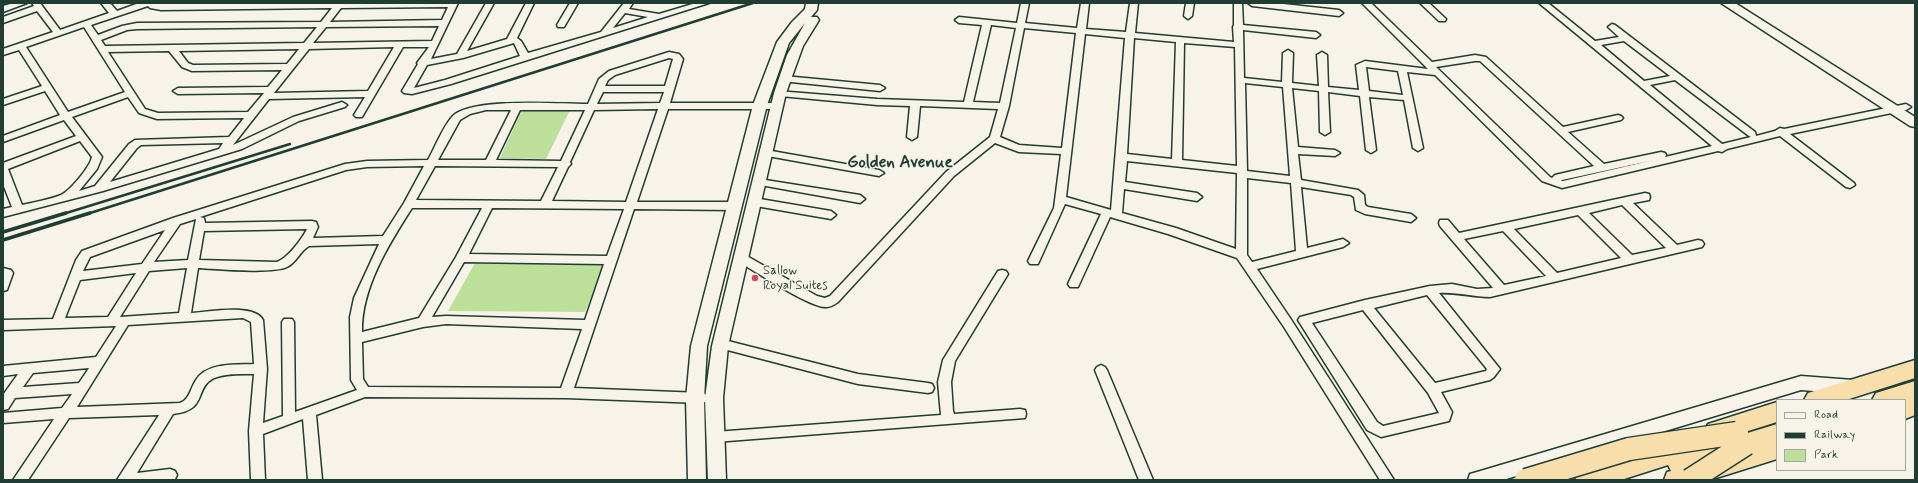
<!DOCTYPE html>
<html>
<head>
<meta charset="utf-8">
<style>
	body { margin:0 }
	#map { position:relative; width:1918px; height:483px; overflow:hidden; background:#f7f3e8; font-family:Mynerve,sans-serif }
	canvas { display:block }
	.frame { position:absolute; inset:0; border:4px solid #1f3d34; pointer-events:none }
	.legend { position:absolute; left:1776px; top:399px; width:130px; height:72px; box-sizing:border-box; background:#f7f3e8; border:1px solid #a1aaa0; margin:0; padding:5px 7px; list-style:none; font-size:12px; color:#1f3d34 }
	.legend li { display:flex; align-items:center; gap:8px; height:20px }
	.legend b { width:20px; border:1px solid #a1aaa0 }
</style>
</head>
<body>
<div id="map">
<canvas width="1918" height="483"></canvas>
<div class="frame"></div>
<ul class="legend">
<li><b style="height:5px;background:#f7f3e8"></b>Road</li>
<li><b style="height:5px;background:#1f3d34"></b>Railway</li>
<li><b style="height:11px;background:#bcdf99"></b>Park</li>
</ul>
</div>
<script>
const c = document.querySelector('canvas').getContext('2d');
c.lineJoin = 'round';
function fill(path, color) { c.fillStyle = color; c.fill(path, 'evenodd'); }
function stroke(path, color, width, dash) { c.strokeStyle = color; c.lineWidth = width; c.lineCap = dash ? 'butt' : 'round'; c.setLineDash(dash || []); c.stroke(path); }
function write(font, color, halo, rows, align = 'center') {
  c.font = font + ' Mynerve,sans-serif'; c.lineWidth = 3; c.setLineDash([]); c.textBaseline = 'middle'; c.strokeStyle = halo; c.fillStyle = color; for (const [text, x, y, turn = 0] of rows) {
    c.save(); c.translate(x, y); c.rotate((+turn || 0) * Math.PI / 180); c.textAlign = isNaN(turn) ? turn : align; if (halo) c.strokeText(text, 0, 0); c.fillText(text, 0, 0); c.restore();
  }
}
fill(new Path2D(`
	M522,110H570L546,159L500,158Z
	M475,263L605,265L585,312L448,311Z`), '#bcdf99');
const street = new Path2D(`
	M14,3H27L3,12V6Z
	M32,3H40L60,30L109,13L101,3H110L117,11L139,3L161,4L458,3L431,59L457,54L486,3H494L467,51L507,39L526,3H534L517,38L521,41L528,53L601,32L624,3H633L629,9L659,14L696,3H709L451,84L412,94L404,93L402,91L418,64L417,63L429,47H403L362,117H356L354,115L365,97L269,99L233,145L293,117L342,102L347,105L345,107L299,121L242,149L103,191L3,217V209L12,207L3,184V163L76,136L64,120L3,142V136L60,115L45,91L3,105V99L42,86L19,50L3,55V49L53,32L37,11L3,23V17L34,6ZM148,6L150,8L161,10L332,8L321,22L137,23L122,26L98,35L91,25ZM448,7L442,20L330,22L341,8ZM625,13L648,17L613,28ZM439,26L432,41L313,43L326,27ZM84,27L125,92L68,112L26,47ZM317,27L304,43L105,46L101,40L127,30L137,29ZM514,43L520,56L445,80L414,88L427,65L463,58ZM394,47L368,91L274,93L309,49ZM299,49L287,64L193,65L188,63L179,51ZM169,51L182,67L192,71L282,70L268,87L178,88L173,91L178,94L264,93L248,112L158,113L145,109L108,52ZM128,97L139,113L157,119L244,118L229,137L135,140L129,144L95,186L79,191L97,169L102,157L72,117ZM80,141L92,157C90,167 70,191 61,195C49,200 34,202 22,205L8,169ZM223,143L219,149L110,182L137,148L141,145Z
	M570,3H578L564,27H558L557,25Z
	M1021,3H1029L1025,23L1077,28L1081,3H1089L1086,29L1126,32L1130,3H1138L1135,33L1234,42L1233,27L1234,25V3H1242L1243,25L1316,32L1320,35L1316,38L1243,30L1244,78L1282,82L1283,53L1288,50L1293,53L1292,83L1319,86L1317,55L1322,52L1327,55L1328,87L1359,90L1356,65L1365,61L1428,69L1362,3H1371L1432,62L1475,55L1486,57L1563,127L1618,115L1621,116L1623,118L1621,120L1568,132L1604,164L1661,152L1665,153L1666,155L1665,157L1712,146L1539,3H1548L1595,41L1619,37L1608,27L1612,24L1615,25L1755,132L1756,136L1775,131L1780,128L1784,129L1906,104L1911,107L1906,110L1790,134L1854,183L1855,185L1850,188L1846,187L1780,136L1727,149L1722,152L1718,151L1562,188L1542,181L1435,75L1407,72L1423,148L1418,151L1413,148L1404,100L1369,97L1376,150L1371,153L1366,150L1360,96L1328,92L1330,132L1325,135L1320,132L1319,91L1292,88L1298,147L1335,150L1340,153L1335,156L1298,154L1301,180L1358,190L1364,195L1365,205L1368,207L1411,214L1416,218L1411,222L1365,214L1356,210L1354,197L1351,195L1301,187L1307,248L1343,239L1349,243L1343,247L1257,269L1292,321L1394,480H1380L1284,327L1237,258L1168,234L1110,217L1078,287H1070L1068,284L1101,214L1065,204L1038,264H1030L1028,261L1054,208L1061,154L1019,152L995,143L954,176L838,302C835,304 831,307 827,307C811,309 754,270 737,261L735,258L737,255H745L817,296L825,298L830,296L946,172L990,137L998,109L920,106L917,137L912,140L907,137L910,106L877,105L780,96L777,95L775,93L777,91L877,99L964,102L982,25L959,23L955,20L959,17L1017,23ZM991,25L1016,28L1000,103L973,102ZM1024,28L1076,33L1062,148L1019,145L1000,137L1009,106ZM1085,34L1125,38L1111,210L1066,197ZM1134,38L1176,42L1172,159L1127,154ZM1624,41L1670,76L1644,81L1601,45ZM1184,43L1235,47L1237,166L1182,160ZM1475,61H1480L1594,166L1555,175L1552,178L1550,177L1436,67ZM1366,67L1398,71L1403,95L1369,91ZM1675,80L1749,136L1751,137L1722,144L1650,85ZM1245,83L1283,87L1290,176L1247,171ZM1654,160L1563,181H1561L1562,180ZM1127,161L1237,173L1236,249L1176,228L1122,213L1124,189L1197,201L1202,197L1197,193L1125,182ZM1247,178L1291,183L1296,251L1252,262L1247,255Z
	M1186,3H1194L1192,16L1188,19L1184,16Z
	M1248,3H1274L1339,10L1343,13L1339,16L1252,6Z
	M1420,3H1429L1446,19L1445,21H1439Z
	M669,52L679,54L683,59L670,103H777L782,106L777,109H668L637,202H735L740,206L735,210L634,209L574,388L701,393L705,394L707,398L705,402L701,403L566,398L365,397L316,415L322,480H308L303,419L263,434L265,480H251L249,431L254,374C242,374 226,373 214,378C193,389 209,410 173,414L137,473L170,469L175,471L177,475L175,479L117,480L159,415L69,418L28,480H13L54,419L3,423V413L62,408L72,394L15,398L8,409L3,410V395L18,374L3,376V366L96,357L116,326L3,330V320L53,319L76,260L82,251L173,218L345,164L367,161L428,160C435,147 443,127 452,117C469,97 560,104 588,104L599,79L609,71ZM669,58L673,59L665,86H605L608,80L615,75ZM603,92H664L660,103L597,104ZM658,109L626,202L552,201L568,167L571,164L570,162L594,110ZM486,110H511L486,160H438L460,120L470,114ZM520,110H585L561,161L496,160ZM424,166L404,203L383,236L313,238L318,227L316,222L312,221L205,223L204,218L200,217L346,170L367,167ZM435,166L558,167L541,201L416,200ZM412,208H482L456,257L419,318L362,332C361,288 389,244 412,208ZM492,208L624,209L607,256L469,254ZM196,219L188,260L154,262L180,224ZM307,229C302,239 288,258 277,262L199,260L204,231ZM165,230L142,264L83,271L90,257ZM379,244L354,298L350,317L351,380L357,390L295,412L294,322L292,319H284L282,322L283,416L263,423L267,369L263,320C254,303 208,312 191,313L198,268C217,269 272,274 287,267C297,262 300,251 309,246ZM464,262L604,264L585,320L446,316L432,317ZM187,268L179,313L120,317L149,271ZM136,273L108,317L65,318L80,280ZM243,318L251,322L254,364C236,365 207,362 196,380C190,389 190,399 180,403L77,407L128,325ZM446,324L582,329L561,388L368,387L363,379L362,342L423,327ZM89,368L79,383L23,387L33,373Z
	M784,76L880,85L885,88L880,91L781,81L779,79Z
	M766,150L879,170L884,173L879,176L762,155L761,153L762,151Z
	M759,179L860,195L865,199L860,203L755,184L754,182Z
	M1645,193L1649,194L1650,197L1649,200L1633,203L1677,245L1698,240L1702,241L1704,244L1702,247L1490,297C1473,297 1457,292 1439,293L1500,369L1494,377L1490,380L1441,392L1452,412L1449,421L1381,437L1367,430L1298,320L1300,317L1304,316L1365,300L1430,286L1452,284L1477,289L1493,288L1440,226L1439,223L1440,220H1448L1459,233ZM1622,205L1666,248L1632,255L1589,213ZM1578,215L1621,258L1557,273L1514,229ZM1503,231L1546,276L1504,285L1464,239ZM1427,295L1487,369L1486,371L1435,383L1374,308ZM1363,310L1428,393L1439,413L1383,426L1377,422L1312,323Z
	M754,198L831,211L836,215L831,219L750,205L749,202Z
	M3,268L11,270L13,273L7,290L3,291Z
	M1002,270L1006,271L1008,274L955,361L951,382L953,411L954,414L1020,409L1025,410L1026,414L1025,418L715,442L710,441L708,437L710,433L715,432L941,415L938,382L943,360L998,271Z
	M720,339L858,374L928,383L932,384L934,388L932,392L928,393L858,384L716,347L714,344L716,341Z
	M1101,365L1105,367L1107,370L1153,480H1139L1095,370L1097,367Z`);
const secondary = new Path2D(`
	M806,3H818L817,10L811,17H817L819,20L803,46L786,93L728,346L723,398L726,480H708L705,398L712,346L774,93L787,55L805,23L789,43L767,105L707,346L704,399L706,480H688L686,399L691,346L753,105L777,42L792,22L805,9Z
	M1721,3H1735L1915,117V127L1910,126Z
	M1801,376L1853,380L1859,382L1862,387L1859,392L1853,394L1801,390L1503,480H1468L1470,474L1477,472Z`);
const highway = new Path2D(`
	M1915,360V378L1846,400H1804L1808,393Z
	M1915,381V415L1905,419V400H1872L1876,393Z
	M1777,402V422L1716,441L1708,438L1704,431L1708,424Z
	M1777,424V459L1710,480H1664L1667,472L1671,471L1668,465L1621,480H1575L1578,472L1696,436L1704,439L1708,445Z`);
stroke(street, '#1f3d34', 3);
stroke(secondary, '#1f3d34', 3);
stroke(highway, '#1f3d34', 3);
fill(street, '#f7f3e8');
fill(secondary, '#f7f3e8');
fill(highway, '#f8deab');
stroke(new Path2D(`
	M63,214L290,144
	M87,214L753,3`), '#1f3d34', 2.5);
stroke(new Path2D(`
	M3,232L66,213
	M3,240L90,213`), '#1f3d34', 3.5);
const highwayBridge = new Path2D(`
	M1526,480L1629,449L1737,433
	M1690,480L1746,444`);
stroke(highwayBridge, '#1f3d34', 25, []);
stroke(highwayBridge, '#f8deab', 22);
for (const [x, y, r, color] of [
	[755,278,4,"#d1495b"]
]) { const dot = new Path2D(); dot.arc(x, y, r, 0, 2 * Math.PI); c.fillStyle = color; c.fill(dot); stroke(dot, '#f7f3e8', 1.5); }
write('13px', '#1f3d34', '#f7f3e8', [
	["Sallow",763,271],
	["Royal Suites",763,286]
], 'left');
write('bold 17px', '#1f3d34', '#f7f3e8', [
	["Golden Avenue",900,163]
]);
</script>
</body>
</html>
